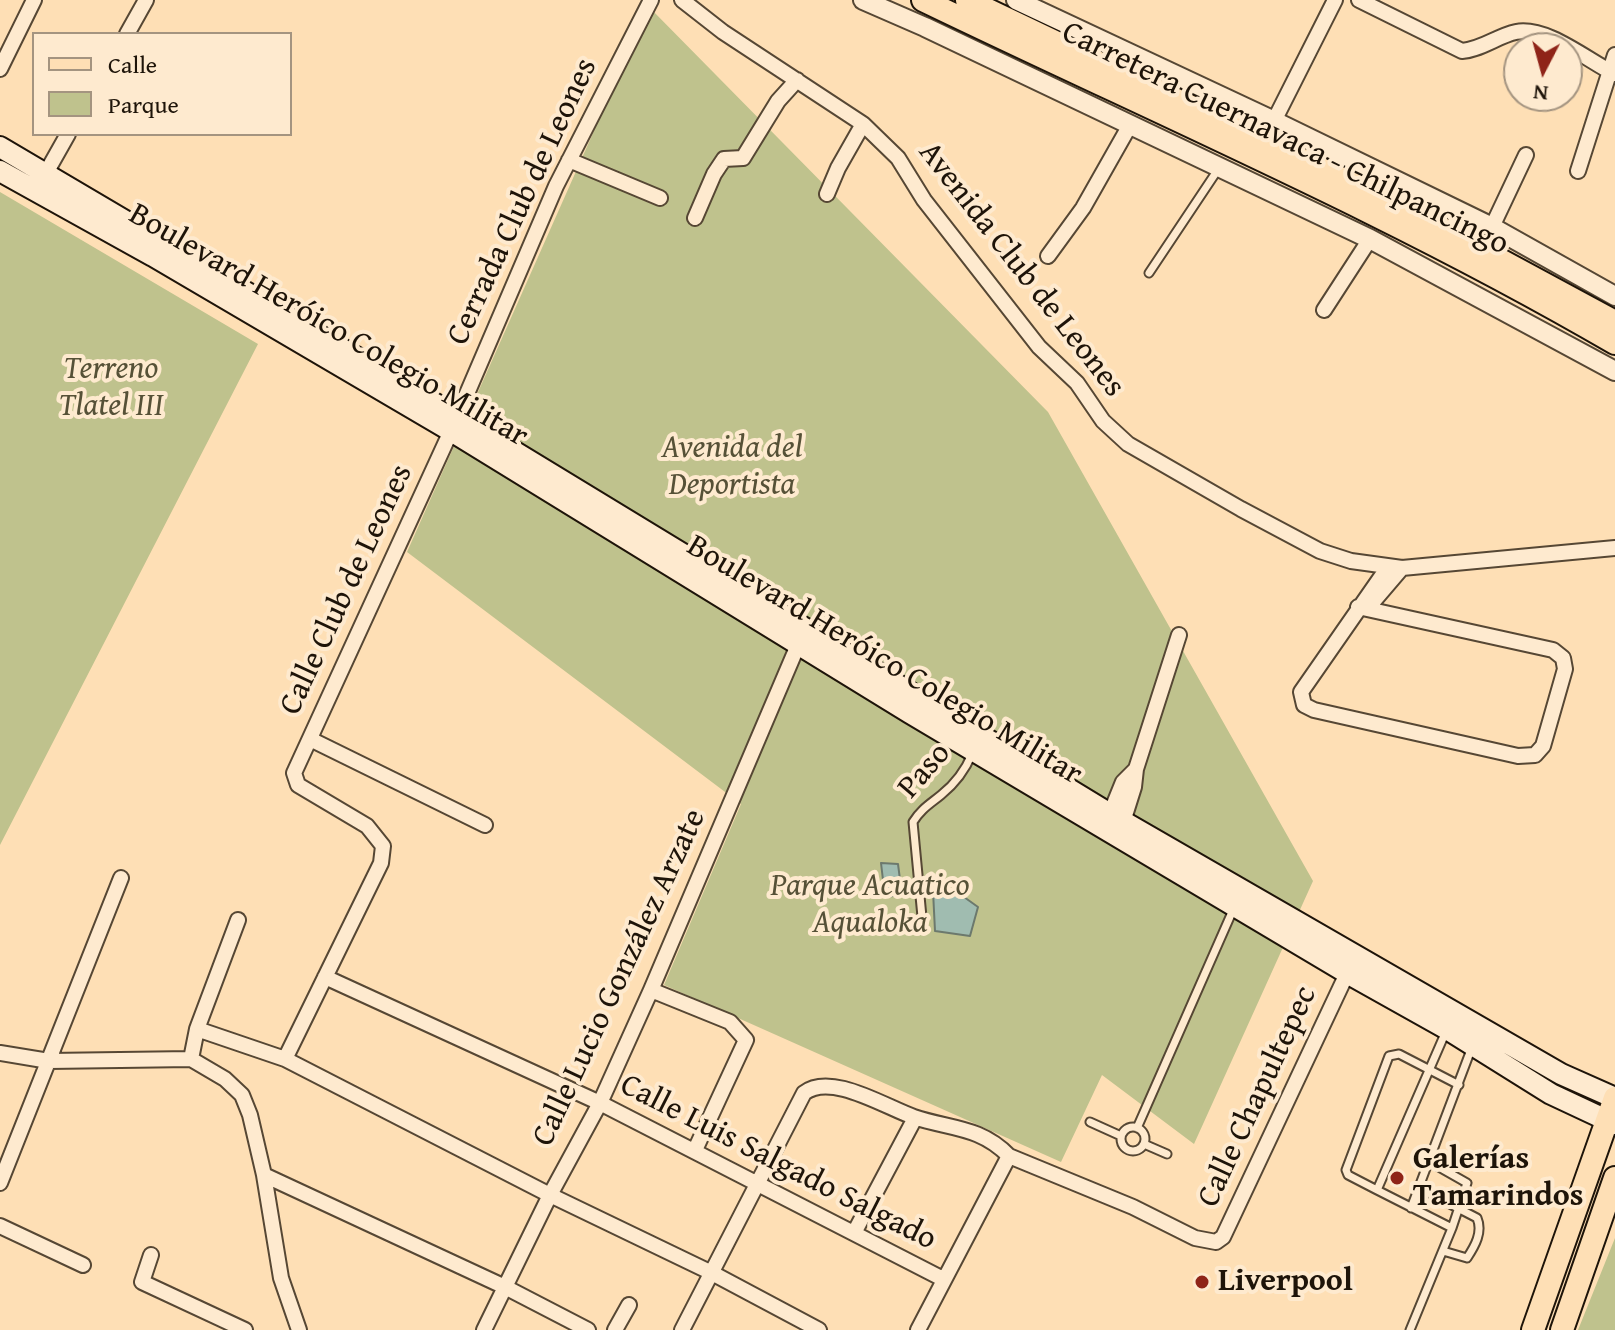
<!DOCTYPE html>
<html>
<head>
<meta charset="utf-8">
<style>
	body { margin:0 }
	#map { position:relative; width:1615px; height:1330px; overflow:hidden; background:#fedfb5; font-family:"Gentium Book Plus",serif }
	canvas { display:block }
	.legend { position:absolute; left:32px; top:32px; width:260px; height:104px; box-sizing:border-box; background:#feeacf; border:2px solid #a49480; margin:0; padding:10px 14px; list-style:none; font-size:24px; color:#1e1409 }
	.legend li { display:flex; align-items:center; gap:16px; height:40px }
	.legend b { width:40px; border:2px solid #a49480 }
	.north { position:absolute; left:1503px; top:32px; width:80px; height:80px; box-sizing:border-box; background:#feeacf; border:2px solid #a49480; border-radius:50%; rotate:186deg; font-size:22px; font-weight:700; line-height:32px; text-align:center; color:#1e1409 }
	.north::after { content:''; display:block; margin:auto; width:28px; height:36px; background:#8f2418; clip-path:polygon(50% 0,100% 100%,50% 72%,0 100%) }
</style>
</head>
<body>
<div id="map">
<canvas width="1615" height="1330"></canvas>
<ul class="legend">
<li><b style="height:10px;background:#fedfb5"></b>Calle</li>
<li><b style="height:22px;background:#bfc28d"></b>Parque</li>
</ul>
<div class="north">N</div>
</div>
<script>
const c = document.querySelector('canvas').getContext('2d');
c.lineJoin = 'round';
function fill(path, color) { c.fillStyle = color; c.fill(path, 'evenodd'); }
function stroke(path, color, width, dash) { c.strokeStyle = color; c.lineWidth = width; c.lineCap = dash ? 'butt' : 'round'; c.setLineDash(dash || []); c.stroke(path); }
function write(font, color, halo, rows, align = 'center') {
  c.font = font + ' "Gentium Book Plus",serif'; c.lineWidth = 8; c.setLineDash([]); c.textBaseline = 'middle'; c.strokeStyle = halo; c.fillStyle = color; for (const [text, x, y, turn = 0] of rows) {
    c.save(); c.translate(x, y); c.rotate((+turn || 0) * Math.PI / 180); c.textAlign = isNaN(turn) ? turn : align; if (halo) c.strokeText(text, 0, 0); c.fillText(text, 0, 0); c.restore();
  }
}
fill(new Path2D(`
	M649,7L1048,412L1313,881L1194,1144L1102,1075L1061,1162L664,985L741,804L407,552Z
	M0,192L258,344L0,845Z
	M1615,1238V1330H1578Z`), '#bfc28d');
const water = new Path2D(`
	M881,863L898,864L902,895L885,897Z
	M933,891L964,897L978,907L970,936L935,931Z`);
fill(water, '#a0bcb0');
stroke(water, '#6c796d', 2);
const service = new Path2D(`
	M1149,273L1219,168
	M922,917L913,822C921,809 930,804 941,795C956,783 965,771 972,754
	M1090,1122L1121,1136
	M1121 1139a12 12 0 1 1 24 0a12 12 0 1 1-24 0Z
	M1137,1128L1233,910
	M1144,1144L1167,1154
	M1430,1162L1467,1183L1452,1228
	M1419,1188L1477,1218C1483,1232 1475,1246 1467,1258L1443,1251
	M1377,1190L1348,1175L1346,1170L1389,1056L1399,1054L1459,1085
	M1411,1208L1472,1047
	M1410,1330L1452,1228L1377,1190L1447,1029`);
const minor = new Path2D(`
	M682,0L723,32L863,124L898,158L924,200L1039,347L1077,383L1103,421L1128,444L1241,509L1320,551L1351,561L1402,568L1615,548
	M1359,0L1462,51C1483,49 1497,36 1516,32C1547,26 1588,61 1615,74
	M127,34L146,0
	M0,69L34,0
	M1274,121L1335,0
	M569,160L660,198
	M1578,171L1615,55
	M46,173L68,134
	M827,194L838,168L863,124
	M695,218L714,174L724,159L743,158L778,101L797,80
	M1492,227L1526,155
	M1048,256L1083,208L1130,125
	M1324,310L1370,239
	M1358,607L1553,650L1563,658L1565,669L1543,746L1535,755L1518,756L1314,710L1304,705L1301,692L1388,567
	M1367,609L1402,568
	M310,739L485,825
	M1110,814L1123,782L1136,769
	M1123,822L1134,787L1136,769L1179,635
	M325,977L600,1103L943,1279
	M651,990L730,1022L746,1040L695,1150
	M197,1029L285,1059L550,1195L712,1273L819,1330
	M0,1053L49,1061L191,1059L225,1079L242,1095L250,1115L264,1175L281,1278L299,1330
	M191,1059L197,1029L238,920
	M285,1059L381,863L383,846L367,826L298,785L294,773L451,431L556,186L651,0
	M264,1175L505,1287L588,1330
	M0,1183L121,878
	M0,1226L83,1265
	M854,1233L915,1118
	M151,1255L142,1282L245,1330
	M484,1330L550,1195L600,1103L651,990L798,645
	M615,1330L629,1305
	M682,1330L804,1093C831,1072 885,1107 914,1117C949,1129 980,1126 1009,1156L1133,1207L1195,1238L1216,1242L1223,1237L1351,965
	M918,1330L1009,1156`);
const tertiary = new Path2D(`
	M863,0L925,27L1370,239L1615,371
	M1016,0L1274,121L1492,227L1615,296`);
const secondary = new Path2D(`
	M0,147L456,416L1110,814L1561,1074L1615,1098
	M0,171L153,256L451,431L910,713L1347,973L1447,1029L1551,1094L1615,1124`);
const primary = new Path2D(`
	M923,0C1155,112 1392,213 1615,343
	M967,0L1411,212L1615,322
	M1533,1330L1615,1098
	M1562,1330L1615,1178`);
stroke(service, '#564734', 11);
stroke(minor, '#564734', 18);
stroke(tertiary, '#564734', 22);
stroke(secondary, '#1e1409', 24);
stroke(primary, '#1e1409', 26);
stroke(service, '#feeacf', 7);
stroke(minor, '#feeacf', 14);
stroke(tertiary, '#feeacf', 18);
stroke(secondary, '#feeacf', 20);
stroke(primary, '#fedfb5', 22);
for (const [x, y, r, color] of [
	[1397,1178,8,"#8f2418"],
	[1202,1282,8,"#8f2418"]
]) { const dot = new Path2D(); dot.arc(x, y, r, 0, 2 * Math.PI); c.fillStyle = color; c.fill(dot); stroke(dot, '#feeacf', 3); }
write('32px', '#1e1409', '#feeacf', [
	["Carretera Cuernavaca - Chilpancingo",1285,139,26],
	["Cerrada Club de Leones",523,202,-65],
	["Avenida Club de Leones",1021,270,52],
	["Boulevard Heróico Colegio Militar",328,326,30],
	["Calle Club de Leones",347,590,-65],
	["Boulevard Heróico Colegio Militar",884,661,31],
	["Paso",925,771,-49],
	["Calle Lucio González Arzate",620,978,-65],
	["Calle Chapultepec",1258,1097,-65],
	["Calle Luis Salgado Salgado",778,1163,27]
]);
write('italic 32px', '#565137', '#feeacf', [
	["Terreno",111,370],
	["Tlatel III",111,407],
	["Avenida del",732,449],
	["Deportista",732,486],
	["Parque Acuatico",870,887],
	["Aqualoka",870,924]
]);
write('bold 32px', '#1e1409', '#feeacf', [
	["Galerías",1413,1160],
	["Tamarindos",1413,1197],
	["Liverpool",1218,1282]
], 'left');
</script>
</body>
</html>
